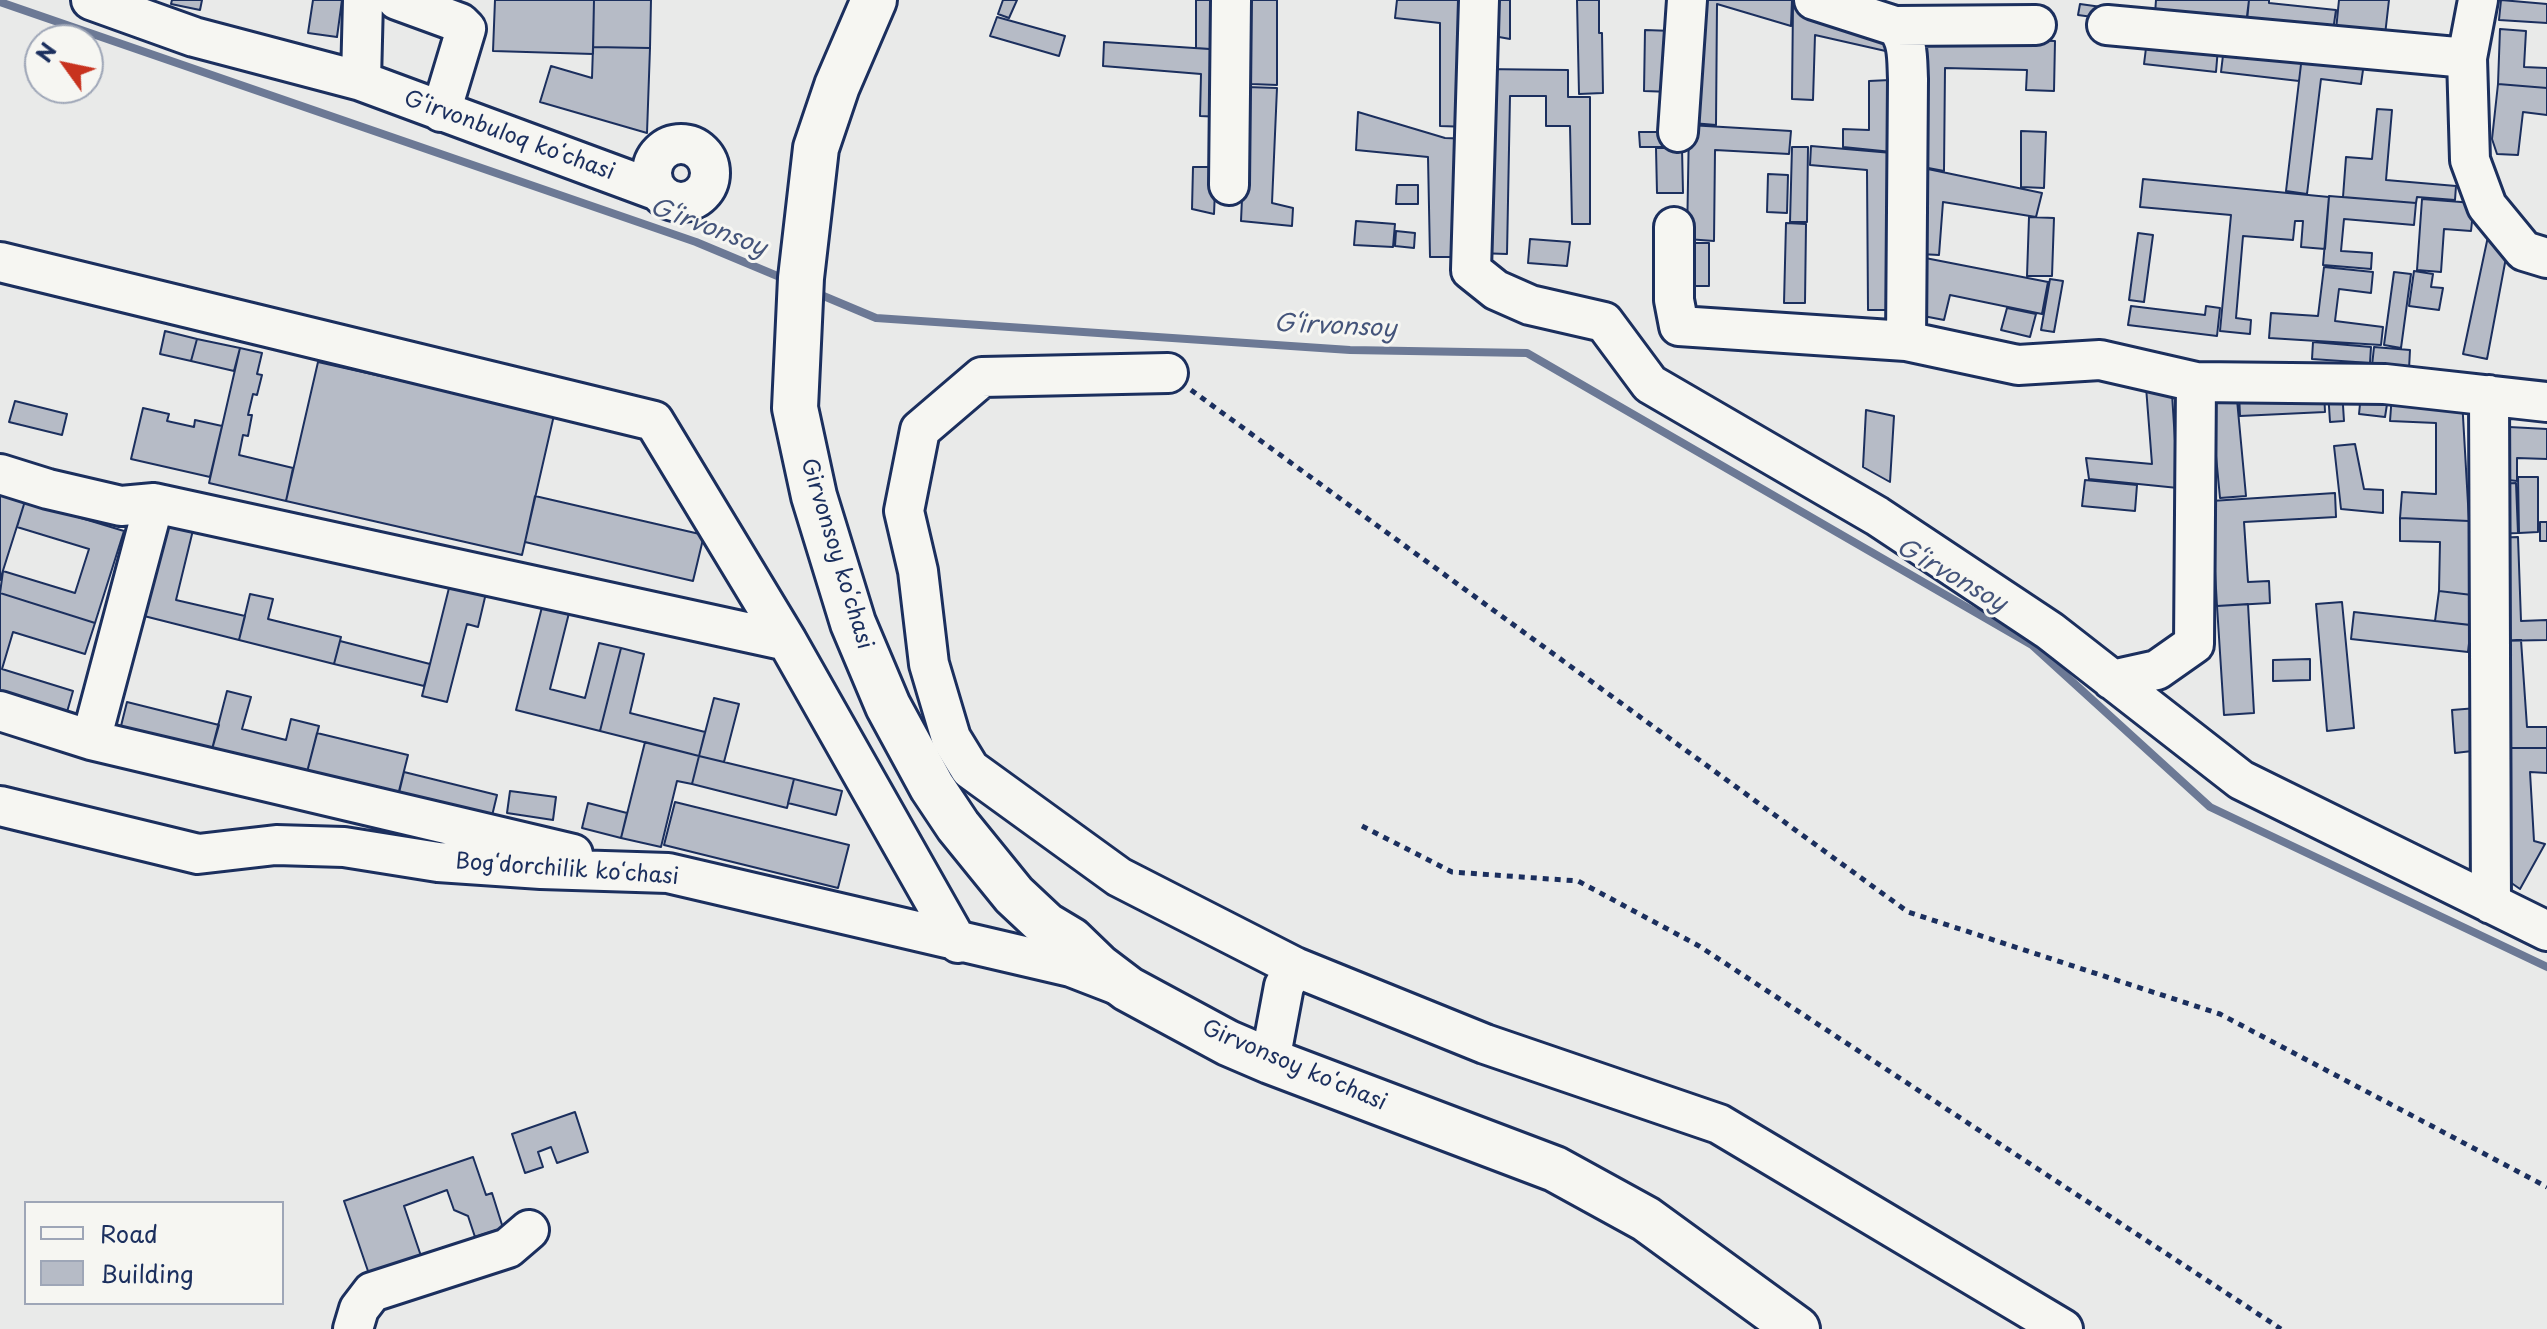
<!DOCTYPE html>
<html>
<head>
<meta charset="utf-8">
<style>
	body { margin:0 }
	#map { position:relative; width:2547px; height:1329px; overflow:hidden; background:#e9eae9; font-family:"Playpen Sans",sans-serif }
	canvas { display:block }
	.legend { position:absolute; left:24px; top:1201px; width:260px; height:104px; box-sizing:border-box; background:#f6f6f2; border:2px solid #9ea6b7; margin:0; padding:10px 14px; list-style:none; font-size:24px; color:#1b2f5e }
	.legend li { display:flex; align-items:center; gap:16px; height:40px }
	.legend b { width:40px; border:2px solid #9ea6b7 }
	.north { position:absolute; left:24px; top:24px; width:80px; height:80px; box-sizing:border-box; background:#f6f6f2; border:2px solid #9ea6b7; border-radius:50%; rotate:303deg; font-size:22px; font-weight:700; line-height:32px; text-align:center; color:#1b2f5e }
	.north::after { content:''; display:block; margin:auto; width:28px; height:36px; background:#c8321e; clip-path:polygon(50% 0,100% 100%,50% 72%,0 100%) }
</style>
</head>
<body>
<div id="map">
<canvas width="2547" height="1329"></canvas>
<ul class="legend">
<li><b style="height:10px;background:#f6f6f2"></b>Road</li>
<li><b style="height:22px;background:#b6bbc6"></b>Building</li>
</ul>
<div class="north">N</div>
</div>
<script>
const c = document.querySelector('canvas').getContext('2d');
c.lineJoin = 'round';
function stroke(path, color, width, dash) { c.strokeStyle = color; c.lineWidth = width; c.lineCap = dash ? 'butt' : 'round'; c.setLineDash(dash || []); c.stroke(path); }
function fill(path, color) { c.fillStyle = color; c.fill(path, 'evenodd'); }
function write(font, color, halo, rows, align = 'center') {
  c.font = font + ' "Playpen Sans",sans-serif'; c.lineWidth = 6; c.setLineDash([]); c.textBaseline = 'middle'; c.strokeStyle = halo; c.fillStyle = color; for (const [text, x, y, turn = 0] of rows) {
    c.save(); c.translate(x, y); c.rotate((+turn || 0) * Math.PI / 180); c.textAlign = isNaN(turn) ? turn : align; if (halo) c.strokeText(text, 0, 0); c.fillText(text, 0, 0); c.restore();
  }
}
stroke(new Path2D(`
	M0,2L696,242L787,280
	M814,292L876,318L1350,350L1527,353L2032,645L2210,807L2547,967`), '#6c7995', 8);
const building = new Path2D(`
	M172,0H202L200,10L171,4Z
	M313,0H342L337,37L308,33Z
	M495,0H594L593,54L493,51Z
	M594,0H651L650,48L593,47Z
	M1003,0H1017L1009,18L998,14Z
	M1196,0H1224V50L1196,48Z
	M1251,0H1277V85L1251,84Z
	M1397,0H1476L1470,127L1440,126V23L1395,18Z
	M1488,0H1510V39L1488,35Z
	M1577,0H1599V33H1602L1603,93L1579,94Z
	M1692,0H1792L1791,26L1717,4L1716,125L1692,123Z
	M2156,0H2249L2246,24L2155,14Z
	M2249,0H2269V3L2336,10L2333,31L2247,21Z
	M2339,0H2389L2385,35L2336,30Z
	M2501,0L2547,4V23L2499,20Z
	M1793,2L1894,33L1890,52L1815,35L1813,100L1792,99Z
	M2080,4L2137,12L2136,23L2078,15Z
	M997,17L1065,36L1059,56L990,36Z
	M2500,29L2526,31L2524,67L2547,68V88L2498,84Z
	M1645,30L1673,31L1672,92L1644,91Z
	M1923,37L2055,41L2054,91L2026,90L2027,70L1945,68L1944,171L1923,167Z
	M2147,40L2218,48L2216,72L2144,64Z
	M1104,42L1224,50L1222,117L1200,116L1201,74L1103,66Z
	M593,47L650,48L647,133L540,102L551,66L592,78Z
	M2224,47L2302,56L2299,81L2221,72Z
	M2302,56L2364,63L2361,84L2321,79L2307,194L2286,191Z
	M1481,69L1568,70V97H1590V224H1572L1570,126H1546V96H1510L1507,254L1477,253Z
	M1890,80L1892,152L1843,147V129L1869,130V81Z
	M2498,84L2547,88V115L2523,112L2518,155L2497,154L2492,139Z
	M1247,87L1277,88L1272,203L1293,208L1292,226L1241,221Z
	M2377,109L2392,110L2386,180L2456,186L2455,200L2417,197L2416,203L2343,197L2346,157L2372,159Z
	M1358,112L1445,138L1471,139L1470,257H1430L1428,157L1356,150Z
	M1689,125L1791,131L1789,154L1715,150L1714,241L1687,239Z
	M2021,131L2046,132L2044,188L2021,187Z
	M1639,132H1665V147H1640Z
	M1811,146L1892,153L1894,310H1868L1867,170L1810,165Z
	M1792,147H1808L1807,222H1790Z
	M1656,148H1682L1683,193H1657Z
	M1193,167H1216L1214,214L1192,209Z
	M1923,168L2042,193L2036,217L1943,202L1939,255L1920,254Z
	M1768,174L1788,175L1787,213L1767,212Z
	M2143,179L2329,197L2325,249L2301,247L2303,221H2295L2293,240L2243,236L2236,318L2251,320L2250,334L2220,331L2231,215L2140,207Z
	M1397,185H1418V204H1396Z
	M2329,196L2416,203L2414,225L2344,219L2341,251L2372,253L2371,269L2323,265Z
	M2422,199L2474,203L2471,231L2444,229L2441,272L2417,270Z
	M2029,217L2054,218L2052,276H2027Z
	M1356,221L1395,224L1393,247L1354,245Z
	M1786,223L1806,224L1805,303H1784Z
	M2490,227L2508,247L2487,359L2463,354Z
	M1396,231L1415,233L1414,248L1395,246Z
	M2138,233L2153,235L2144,302L2129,300Z
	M1530,239L1570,242L1567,266L1528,263Z
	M1686,243H1709V286H1687Z
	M1915,256L2048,282L2042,314L1950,295L1944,320L1913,314Z
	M2324,267L2373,272L2371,293L2339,289L2335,321L2383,327L2381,345L2269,338L2271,313L2318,316Z
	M2414,271L2433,274L2431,287L2443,288L2439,310L2409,306Z
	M2394,272L2411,274L2401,348L2384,345Z
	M2050,279L2063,281L2054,332L2041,330Z
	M2131,306L2205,315L2206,306L2220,308L2217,336L2128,325Z
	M2007,308L2036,314L2030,337L2001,330Z
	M165,331L197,339L191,361L160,354Z
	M197,339L240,348L234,371L191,361Z
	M2313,342L2371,347L2370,363L2312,359Z
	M2374,347L2410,350L2409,369L2372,366Z
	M240,348L262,353L257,374L262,375L257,395L253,394L248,415H252L248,436L243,435L239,455L293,468L286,501L209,483Z
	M318,362L554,415L522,555L286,501Z
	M2145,374L2171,378L2178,488L2089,479L2086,458L2152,464Z
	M2236,389L2246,496L2220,498L2210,392Z
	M2324,390L2325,412L2240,416L2239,393Z
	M2342,390L2344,421L2330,422L2328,391Z
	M2361,394L2388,398L2385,417L2359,414Z
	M2392,394L2462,399L2469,521L2400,518L2402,492L2436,494V423L2390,421Z
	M15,401L67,414L62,435L9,422Z
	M143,408L169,414L167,421L194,427L195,420L222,426L210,477L131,459Z
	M1866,410L1894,416L1890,482L1863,467Z
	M2490,426L2547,429V459L2517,458V481L2490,478Z
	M2355,444L2364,489L2383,490V513L2341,509L2334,446Z
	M2518,477H2538V532L2519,533Z
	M2085,480L2137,485L2135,511L2082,506Z
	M2516,483L2518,533L2495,534L2493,484Z
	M0,493L25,501L0,580Z
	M2335,493L2336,517L2244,522L2248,582L2269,581L2270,603L2217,606L2211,501Z
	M535,496L704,535L693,581L525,542Z
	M25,501L124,531L95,623L0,593L3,571L75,593L89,549L17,527Z
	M2400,518L2469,521L2472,595L2439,591L2440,542L2400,541Z
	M169,520L194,526L176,600L245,616L239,640L144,616Z
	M2540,522H2547V541H2540Z
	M2518,537L2521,621L2547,620V640L2495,641L2492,538Z
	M450,584L486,593L478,627L467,624L447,702L422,696Z
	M2439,591L2472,595L2470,625L2435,621Z
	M0,593L95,623L85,654L13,632L2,669L73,691L65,719L0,698Z
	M250,594L273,599L268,619L341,637L334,664L239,640Z
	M2342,602L2354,728L2327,731L2316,604Z
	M2248,604L2254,713L2224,715L2217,606Z
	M542,607L569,613L550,689L585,698L599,643L621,648L600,731L516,710Z
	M2354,612L2471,625L2468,652L2351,639Z
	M2521,640L2527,727H2547V748H2502L2495,641Z
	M340,641L430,664L424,686L334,664Z
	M621,648L644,654L630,713L705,732L699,756L600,731Z
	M2310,659V680L2273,681V660Z
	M227,691L251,697L242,729L286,740L291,719L319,726L306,776L211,753Z
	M714,698L739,704L724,762L699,756Z
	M127,702L219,725L211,753L120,730Z
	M2477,708L2481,750L2455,753L2452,710Z
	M317,733L408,755L397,799L306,776Z
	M645,742L699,756L692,784L677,781L661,847L621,838Z
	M2502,748H2547V773L2530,772L2534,841L2545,844L2520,889L2510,882Z
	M699,756L794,779L787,808L692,784Z
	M404,772L497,795L491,820L398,797Z
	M794,779L842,791L836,815L788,803Z
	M510,791L556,797L553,820L507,813Z
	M675,802L849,845L838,888L664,845Z
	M588,803L627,813L621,838L582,828Z
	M575,1112L588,1152L557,1163L551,1147L538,1152L543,1167L525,1173L512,1134Z
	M473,1157L486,1195L492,1193L503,1228L475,1237L468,1216L454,1210L447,1190L404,1206L421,1256L369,1274L344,1201Z`);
fill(building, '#b6bbc6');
stroke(building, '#1b2f5e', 2);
const minor = new Path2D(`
	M91,0L194,37L361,81L658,191
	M397,0L460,23L466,29L441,112
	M1479,0L1471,270L1496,290L1530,305L1604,322L1650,384L1877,516L2050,631L2241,780L2547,931
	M1814,0L1895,26C1909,39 1907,61 1908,79L1906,341
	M2478,0L2467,58L2470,160L2487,206L2524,251L2547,258
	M2107,25L2467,58
	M1895,26L2036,25
	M361,81L363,0
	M1678,132L1687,0
	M652 173a29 29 0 1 1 58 0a29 29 0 1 1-58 0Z
	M1229,185L1231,0
	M1674,227V300L1679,326L1906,341L2018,365L2100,360L2196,382L2385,384L2547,402
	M0,262L654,421L787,641L958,943
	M1168,373L982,377L920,430L904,511L918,571L929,664L951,738L970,769L1119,877L1295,967
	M2489,395L2491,904
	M0,474L48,489L121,506L154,503L787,641
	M2112,680L2157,670L2194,644L2196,382
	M0,711L91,740L573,854
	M91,740L154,503
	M0,806L198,854L276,845L344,847L438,862L541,869L668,873L1071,967L1115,984
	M1270,1061L1284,986L1295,967L1485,1044L1719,1124L2063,1329
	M353,1329L359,1309L372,1292L508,1248L529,1230`);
const major = new Path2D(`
	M874,0L837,86L816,148L801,278L795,408L814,496L853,623L888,706L932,787L958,826L1014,895L1046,925L1071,940L1099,967L1128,989L1228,1043L1270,1061L1555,1169L1646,1219L1797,1329`);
stroke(minor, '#1b2f5e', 44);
stroke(major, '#1b2f5e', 50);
stroke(new Path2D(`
	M1191,390L1908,912L2220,1014L2547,1187
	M1362,826L1452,872L1578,881L1699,946L2281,1329`), '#1b2f5e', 5, [6, 6]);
stroke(minor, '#f6f6f2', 38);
stroke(major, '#f6f6f2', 44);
write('22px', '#1b2f5e', '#f6f6f2', [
	["Gʻirvonbuloq koʻchasi",509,136,20],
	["Girvonsoy koʻchasi",836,554,73],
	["Bogʻdorchilik koʻchasi",567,870,4],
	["Girvonsoy koʻchasi",1294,1066,23]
]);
write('italic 24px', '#44547a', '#f6f6f2', [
	["G‘irvonsoy",708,228,21],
	["G‘irvonsoy",1335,327,3],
	["G‘irvonsoy",1951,576,30]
]);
</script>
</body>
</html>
